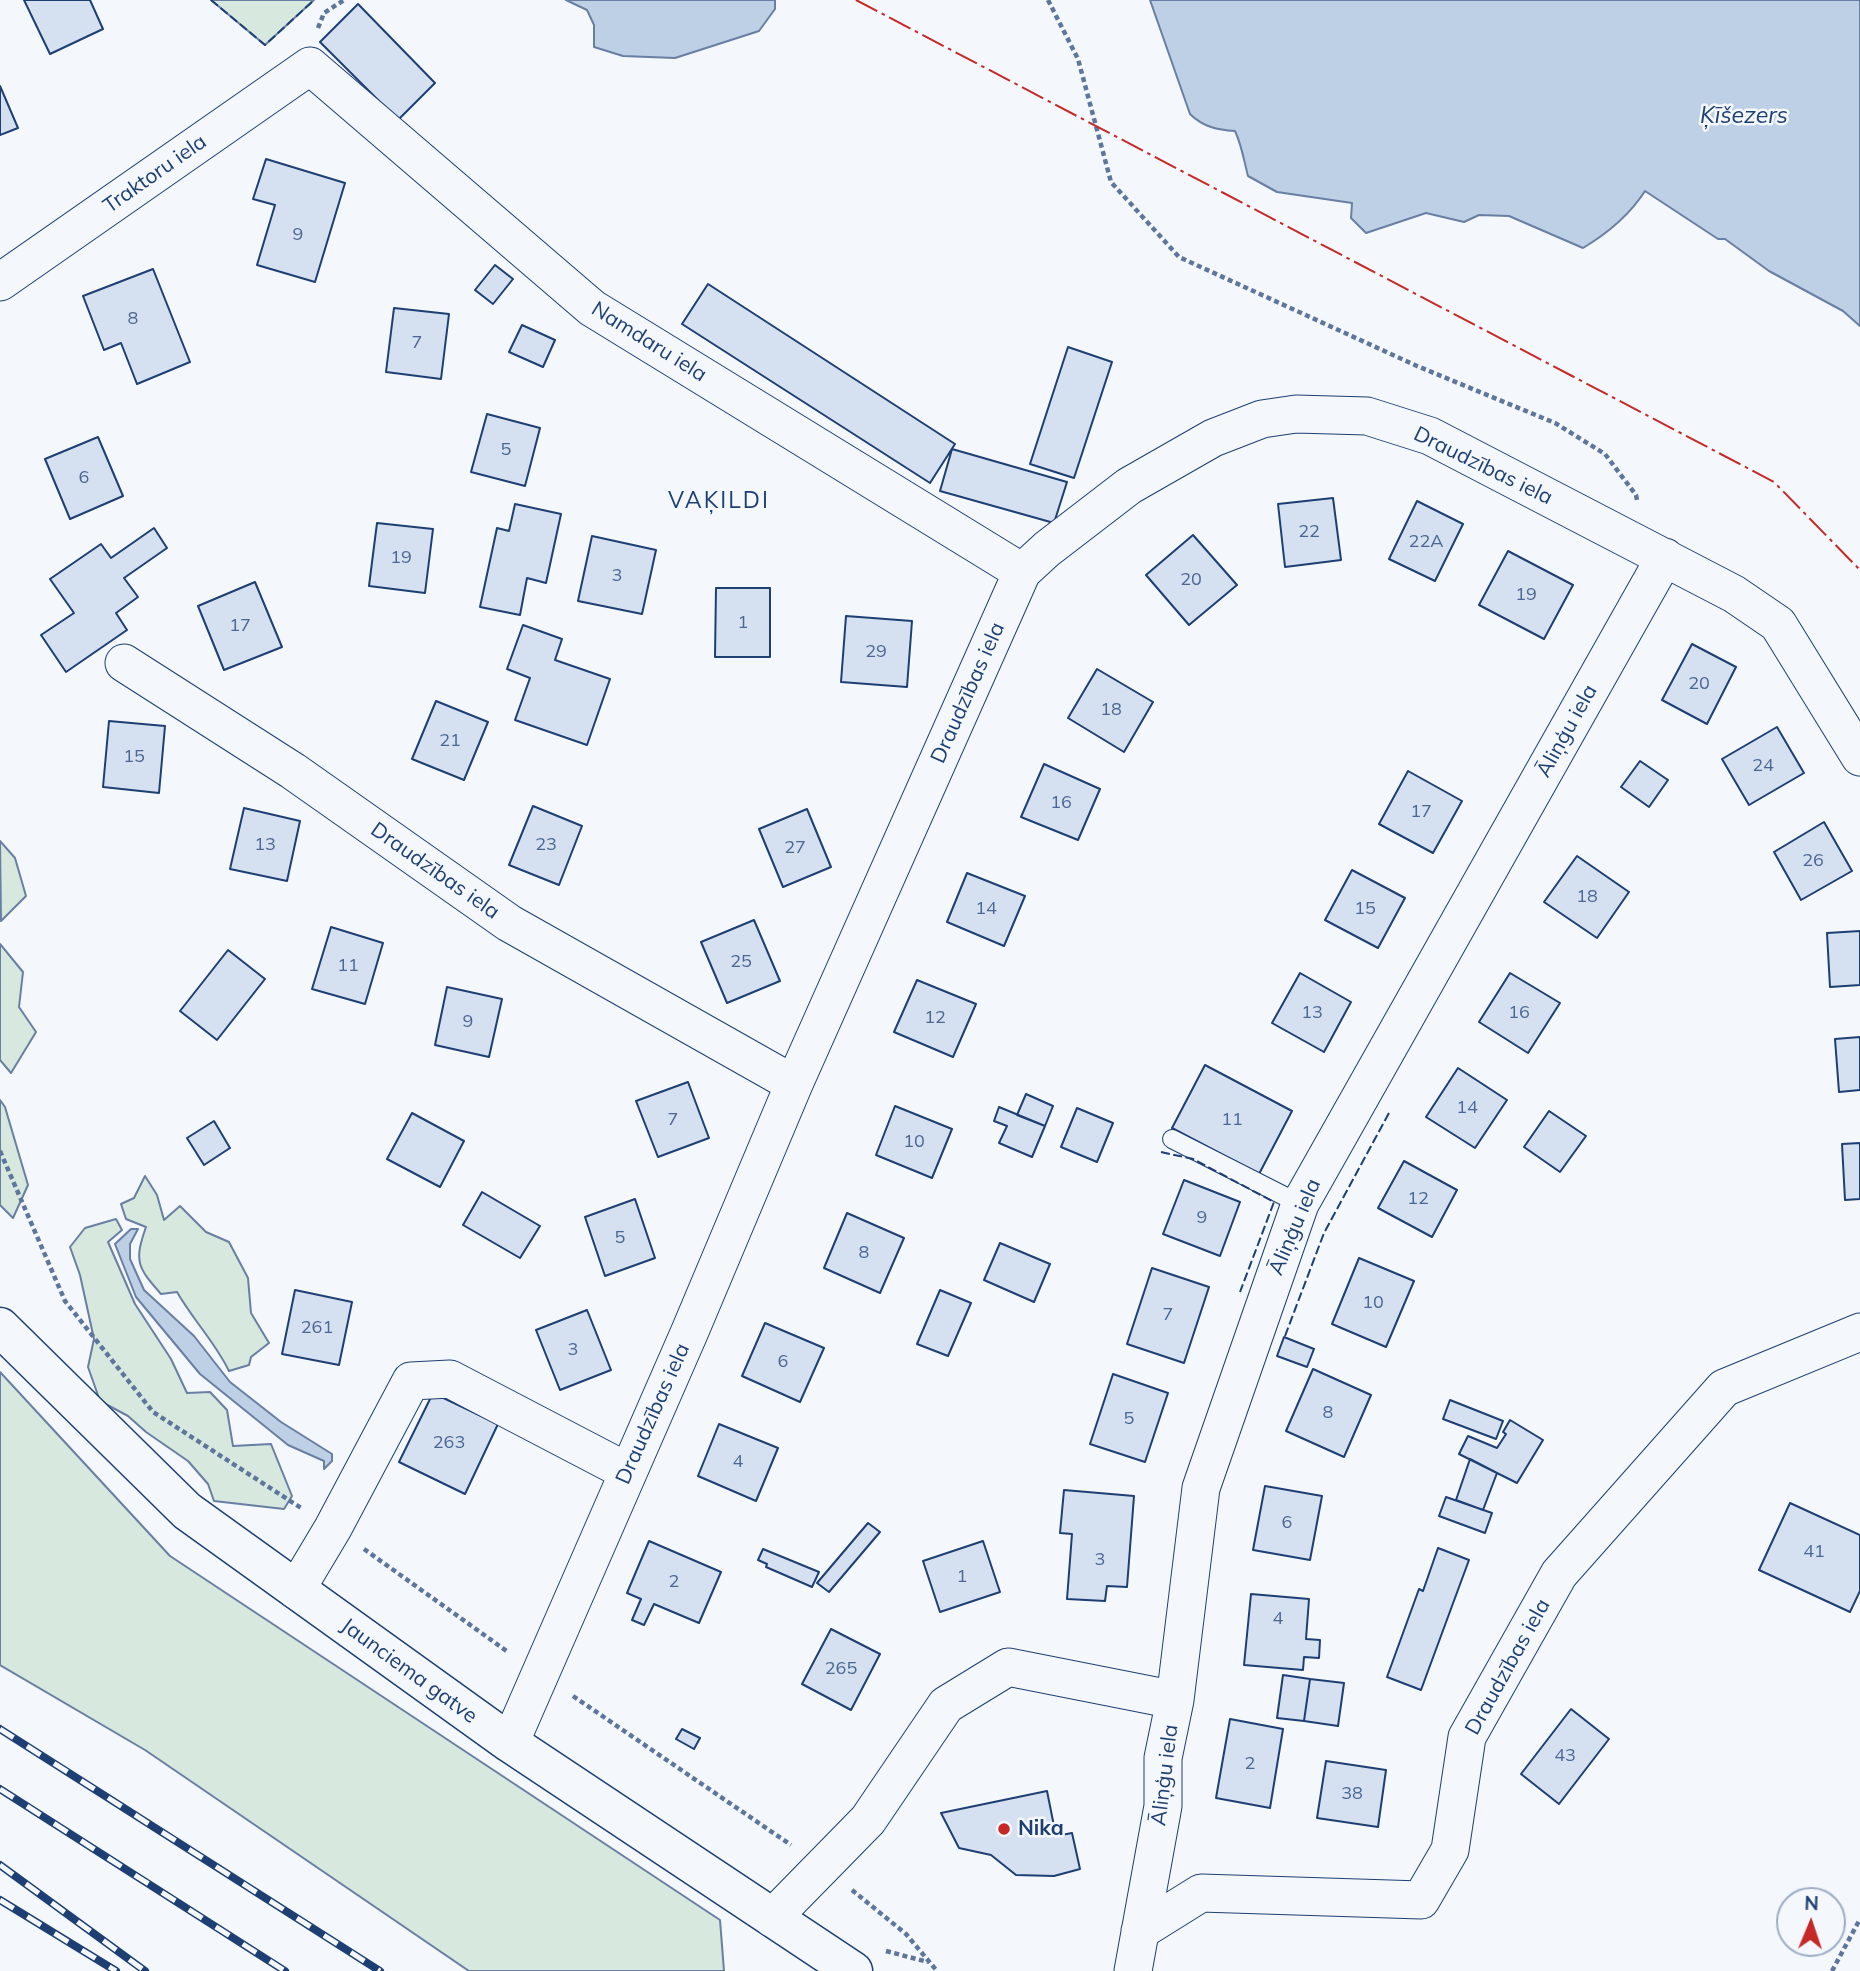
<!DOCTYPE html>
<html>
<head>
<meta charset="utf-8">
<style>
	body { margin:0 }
	#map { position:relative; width:1860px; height:1971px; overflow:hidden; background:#f4f7fb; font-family:Mulish,sans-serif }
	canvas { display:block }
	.north { position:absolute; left:1776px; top:1887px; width:70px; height:70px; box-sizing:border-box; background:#f4f7fb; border:2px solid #9eadc5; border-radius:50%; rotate:2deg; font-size:19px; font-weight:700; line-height:28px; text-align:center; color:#1d3f73 }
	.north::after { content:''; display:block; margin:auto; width:24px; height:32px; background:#c62828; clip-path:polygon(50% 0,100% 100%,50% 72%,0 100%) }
</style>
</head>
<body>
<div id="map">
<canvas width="1860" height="1971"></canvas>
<div class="north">N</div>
</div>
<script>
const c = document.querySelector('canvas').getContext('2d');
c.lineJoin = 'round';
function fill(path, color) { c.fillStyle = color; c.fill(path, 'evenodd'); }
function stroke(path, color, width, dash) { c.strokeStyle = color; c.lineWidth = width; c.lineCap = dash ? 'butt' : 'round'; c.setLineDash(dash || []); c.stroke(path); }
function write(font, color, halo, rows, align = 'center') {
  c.font = font + ' Mulish,sans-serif'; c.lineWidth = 5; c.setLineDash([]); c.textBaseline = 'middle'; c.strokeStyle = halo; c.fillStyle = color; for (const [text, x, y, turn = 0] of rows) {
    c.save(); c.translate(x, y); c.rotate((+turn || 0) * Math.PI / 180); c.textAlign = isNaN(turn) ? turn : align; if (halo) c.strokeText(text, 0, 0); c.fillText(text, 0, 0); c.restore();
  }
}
const green = new Path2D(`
	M211,0H314L265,45Z
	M0,841L15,858L26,896L1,921Z
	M0,944L23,972L19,1007L36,1032L11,1073L0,1060Z
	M0,1100L5,1107L28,1185L13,1218L0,1205Z
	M145,1176L157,1195L164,1220L180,1206L206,1232L229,1242L248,1278L251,1313L269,1343L251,1357L249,1365L229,1371C215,1342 193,1320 177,1292L161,1294C137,1267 134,1261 146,1227L126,1219L121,1204L134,1198Z
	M116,1219L122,1230L108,1242L135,1304L171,1359L187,1393L210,1392L227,1410L233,1446L271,1444L292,1496L284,1509L214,1501L208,1484L188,1461L146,1432L128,1416L100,1401L88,1367L94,1339L80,1275L70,1247L85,1228Z
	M0,1372L170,1556L720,1920L724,1971H469L145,1750L0,1665Z`);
fill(green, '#d7e8df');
stroke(green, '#687fa3', 2);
const water = new Path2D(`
	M566,0H775V9L759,31L675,58L623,56L594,47V25L587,10Z
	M1150,0H1860V326L1843,311L1769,271L1725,239H1718L1645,191C1629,216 1608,233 1583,248L1509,216L1479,215L1464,222L1426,213L1366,233L1351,218L1352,203L1277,192L1248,176C1244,161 1242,146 1235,131C1218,130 1203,127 1190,114Z
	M131,1229H138L130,1244V1259L144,1290L194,1336L230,1382L281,1422L332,1454V1461L324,1469V1461L288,1445L200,1374L136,1297L115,1244Z`);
fill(water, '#bed0e5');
stroke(water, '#687fa3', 2);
const building = new Path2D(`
	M24,0H90L103,29L50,54Z
	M358,4L435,83L398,120L320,42Z
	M0,86L18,128L0,135Z
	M266,159L345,183L315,282L257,265L275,205L253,199Z
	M495,265L513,279L493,304L475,290Z
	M153,269L190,362L137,384L121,343L104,350L83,296Z
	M708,284L955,444L930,483L682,324Z
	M394,308L449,314L441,379L386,372Z
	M522,325L555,340L543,367L509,352Z
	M1068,347L1112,362L1074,478L1030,464Z
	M487,414L540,428L525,486L471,472Z
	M98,437L123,496L70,519L45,459Z
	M952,449L1067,482L1054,523L940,491Z
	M1333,498L1341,560L1285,567L1278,504Z
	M1417,501L1463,524L1435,581L1389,559Z
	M515,504L561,514L546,583L527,578L520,615L480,607L497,528L509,531Z
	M377,523L433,529L425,593L369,586Z
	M154,528L167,548L124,578L138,597L116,613L127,630L66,672L41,635L74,613L50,579L101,544L111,558Z
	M1193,535L1237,585L1189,625L1146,575Z
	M592,536L656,550L642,614L578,601Z
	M1508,551L1573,585L1544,639L1479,605Z
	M255,582L282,647L224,670L198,606Z
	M716,588H770V657H715Z
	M846,616L912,621L907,687L841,682Z
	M523,625L562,639L555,660L610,679L587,745L515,720L530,678L507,669Z
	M1692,644L1736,667L1707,724L1662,700Z
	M1097,669L1153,702L1124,752L1068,718Z
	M436,701L488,722L464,780L412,759Z
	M109,721L165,726L159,793L103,787Z
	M1777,727L1804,773L1749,805L1722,759Z
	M1640,761L1668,780L1649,807L1621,787Z
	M1044,764L1100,789L1078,840L1021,817Z
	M1408,771L1462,801L1433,853L1379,824Z
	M533,806L582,826L559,885L509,865Z
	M244,808L300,821L287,881L230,869Z
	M807,809L831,867L783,887L759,829Z
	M1824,822L1852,871L1801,900L1774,852Z
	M1577,856L1629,892L1597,938L1544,902Z
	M1352,870L1405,898L1378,948L1325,920Z
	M967,873L1025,896L1004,946L947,922Z
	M754,920L780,981L727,1003L701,942Z
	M331,927L383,943L365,1004L312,989Z
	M1860,931V985L1830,987L1827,933Z
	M228,950L265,979L217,1040L180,1011Z
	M1300,973L1351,1002L1324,1052L1272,1023Z
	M1510,973L1560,1003L1528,1053L1479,1022Z
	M917,980L976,1004L953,1057L894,1032Z
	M447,987L502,999L489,1057L435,1045Z
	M1860,1037V1090L1839,1092L1835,1039Z
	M1205,1065L1292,1111L1259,1174L1172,1128Z
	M1458,1068L1507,1100L1475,1148L1426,1117Z
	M688,1082L709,1138L658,1157L636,1101Z
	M1026,1094L1053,1106L1045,1126L1017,1115Z
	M895,1106L952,1129L932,1178L876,1155Z
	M999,1107L1045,1126L1032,1157L999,1143L1007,1126L994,1121Z
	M1077,1108L1113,1123L1097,1162L1061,1147Z
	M1549,1111L1586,1136L1560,1172L1524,1147Z
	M412,1113L464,1141L440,1187L387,1159Z
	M214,1121L230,1148L204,1165L187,1138Z
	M1860,1143V1199L1845,1200L1842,1144Z
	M1404,1161L1457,1190L1432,1237L1378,1208Z
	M1184,1180L1240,1202L1220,1256L1163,1234Z
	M482,1192L540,1226L520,1258L463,1225Z
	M635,1199L655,1258L605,1276L585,1217Z
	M847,1213L904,1238L880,1293L824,1268Z
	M1000,1243L1050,1264L1034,1302L984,1280Z
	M1359,1258L1414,1281L1386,1347L1332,1324Z
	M1152,1268L1209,1287L1184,1363L1127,1344Z
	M295,1290L352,1302L339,1365L282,1354Z
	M940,1290L971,1303L948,1356L917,1344Z
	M587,1310L611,1370L560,1390L536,1330Z
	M765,1323L824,1348L800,1402L742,1376Z
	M1284,1337L1314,1349L1307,1367L1277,1356Z
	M1313,1369L1371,1395L1344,1457L1286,1431Z
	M1113,1374L1168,1393L1145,1462L1090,1444Z
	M433,1393L498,1424L465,1494L399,1462Z
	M1450,1400L1503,1421L1496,1439L1443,1419Z
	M1510,1420L1543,1440L1517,1483L1459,1454L1468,1436L1497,1448L1506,1434L1503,1432Z
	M719,1424L778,1448L756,1501L698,1476Z
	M1470,1459L1497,1473L1483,1510L1456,1500Z
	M1265,1486L1322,1496L1310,1560L1253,1550Z
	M1064,1490L1134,1496L1127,1587L1107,1586L1105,1601L1067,1599L1072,1534L1060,1533Z
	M1446,1497L1492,1513L1485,1533L1439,1516Z
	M1790,1503L1860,1535V1591L1850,1612L1759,1570Z
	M868,1523L880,1532L829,1592L817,1583Z
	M649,1541L721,1572L699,1623L654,1604L644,1625L632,1620L641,1599L627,1593Z
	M983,1541L1000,1592L940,1612L923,1561Z
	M1438,1548L1469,1560L1421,1690L1387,1677L1419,1589L1423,1591Z
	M763,1549L819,1572L812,1587L766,1567L767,1564L758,1560Z
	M1251,1594L1309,1599L1306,1639L1320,1640L1319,1658L1304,1657L1303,1670L1244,1665Z
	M831,1629L880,1654L851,1710L802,1684Z
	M1283,1675L1310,1679L1304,1721L1277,1718Z
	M1310,1679L1344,1683L1338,1726L1304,1721Z
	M1571,1709L1609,1739L1559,1804L1521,1774Z
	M1230,1719L1283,1729L1270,1808L1216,1798Z
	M682,1729L700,1738L694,1749L676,1739Z
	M1326,1761L1386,1770L1378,1827L1317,1818Z
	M1047,1791L1056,1836L1072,1833L1080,1869L1054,1876L1016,1875L991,1855L959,1848L941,1813Z`);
fill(building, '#d5e0f0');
stroke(building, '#1d3f73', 2);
const lane = new Path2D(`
	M1172,1139L1300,1204`);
const street = new Path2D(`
	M0,282L310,66L592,308L1022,572
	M124,663L293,771L509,923L794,1084
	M296,1590L333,1528L411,1381L450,1379L628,1472
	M510,1743L690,1331L794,1084L1022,572L1047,549L1129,486L1213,438L1262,419L1296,414L1367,416L1430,436L1734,594L1778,624L1860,757
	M772,1918L868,1820L946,1705L1008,1667L1175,1700
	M1140,1931L1201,1893L1421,1900L1450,1850L1467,1737L1559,1574L1724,1388L1860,1332
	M1133,1971L1163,1806V1758L1175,1700L1201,1488L1300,1204L1665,557`);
const primary = new Path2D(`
	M0,1327L187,1511L510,1743L853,1971`);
stroke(lane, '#1d3f73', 20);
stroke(street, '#1d3f73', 39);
stroke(primary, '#1d3f73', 41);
stroke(new Path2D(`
	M1048,0L1078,59L1111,182L1179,257L1417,366L1555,423L1605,454L1636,495L1637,500
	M318,28L324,13L344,0
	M0,1151L65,1301L153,1412L301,1508
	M364,1549L508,1652
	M573,1696L791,1845
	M852,1890L906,1934L937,1971
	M886,1951L928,1962
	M1832,1971L1860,1919`), '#5e769c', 4.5, [5, 3.5]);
stroke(lane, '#f4f7fb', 18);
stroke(street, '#f4f7fb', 37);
stroke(primary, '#f4f7fb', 38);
const rail = new Path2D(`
	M0,1729L380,1971
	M0,1789L285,1971
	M0,1865L145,1971
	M0,1900L116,1971`);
stroke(rail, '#1d3f73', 8);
stroke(rail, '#f4f7fb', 5, [16]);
stroke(new Path2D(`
	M211,0L265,45L314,0
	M1161,1152L1193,1159L1274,1202L1240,1292
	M1285,1336L1324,1233L1389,1113`), '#1d3f73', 2, [9, 3.5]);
stroke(new Path2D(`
	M856,0L1774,482L1860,570`), '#c62828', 2, [24, 5, 3.5, 5]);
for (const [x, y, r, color] of [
	[1004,1829,7,"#c62828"]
]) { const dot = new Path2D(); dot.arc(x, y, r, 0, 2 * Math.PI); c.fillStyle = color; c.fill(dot); stroke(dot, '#f4f7fb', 2.5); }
write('18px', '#4b6792', null, [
	["9",298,235],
	["8",133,319],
	["7",417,343],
	["5",506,450],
	["6",84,478],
	["22",1309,532],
	["22A",1426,542],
	["19",401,558],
	["3",617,576],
	["20",1191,580],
	["19",1526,595],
	["1",743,623],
	["17",240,626],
	["29",876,652],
	["20",1699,684],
	["18",1111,710],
	["21",450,741],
	["15",134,757],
	["24",1763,766],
	["16",1061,803],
	["17",1421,812],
	["13",265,845],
	["23",546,845],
	["27",795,848],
	["26",1813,861],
	["18",1587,897],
	["14",986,909],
	["15",1365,909],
	["25",741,962],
	["11",348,966],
	["13",1312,1013],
	["16",1519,1013],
	["12",935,1018],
	["9",468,1022],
	["14",1467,1108],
	["7",673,1120],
	["11",1232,1120],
	["10",914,1142],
	["12",1418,1199],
	["9",1202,1218],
	["5",620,1238],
	["8",864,1253],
	["10",1373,1303],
	["7",1168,1315],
	["261",317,1328],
	["3",573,1350],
	["6",783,1362],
	["8",1328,1413],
	["5",1129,1419],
	["263",449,1443],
	["4",738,1462],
	["6",1287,1523],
	["41",1814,1552],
	["3",1100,1560],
	["1",962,1577],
	["2",674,1582],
	["4",1278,1619],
	["265",841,1669],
	["43",1565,1756],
	["2",1250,1764],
	["38",1352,1794]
]);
write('21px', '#1d3f73', '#f4f7fb', [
	["Traktoru iela",155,174,-35],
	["Namdaru iela",649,342,32],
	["Draudzības iela",1483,466,26],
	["Draudzības iela",968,693,-66],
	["Āliņģu iela",1567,731,-61],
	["Draudzības iela",435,871,35],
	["Āliņģu iela",1295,1227,-67],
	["Draudzības iela",653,1414,-66],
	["Draudzības iela",1508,1667,-61],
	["Jaunciema gatve",409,1671,36],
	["Āliņģu iela",1165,1775,-83]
]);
write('bold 21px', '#1d3f73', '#f4f7fb', [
	["Nika",1018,1829]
], 'left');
write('italic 23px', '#1d3f73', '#f4f7fb', [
	["Ķīšezers",1744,116]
]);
c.letterSpacing = '2px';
write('23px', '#1d3f73', '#f4f7fb', [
	["VAĶILDI",719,501]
]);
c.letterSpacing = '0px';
</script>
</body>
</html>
